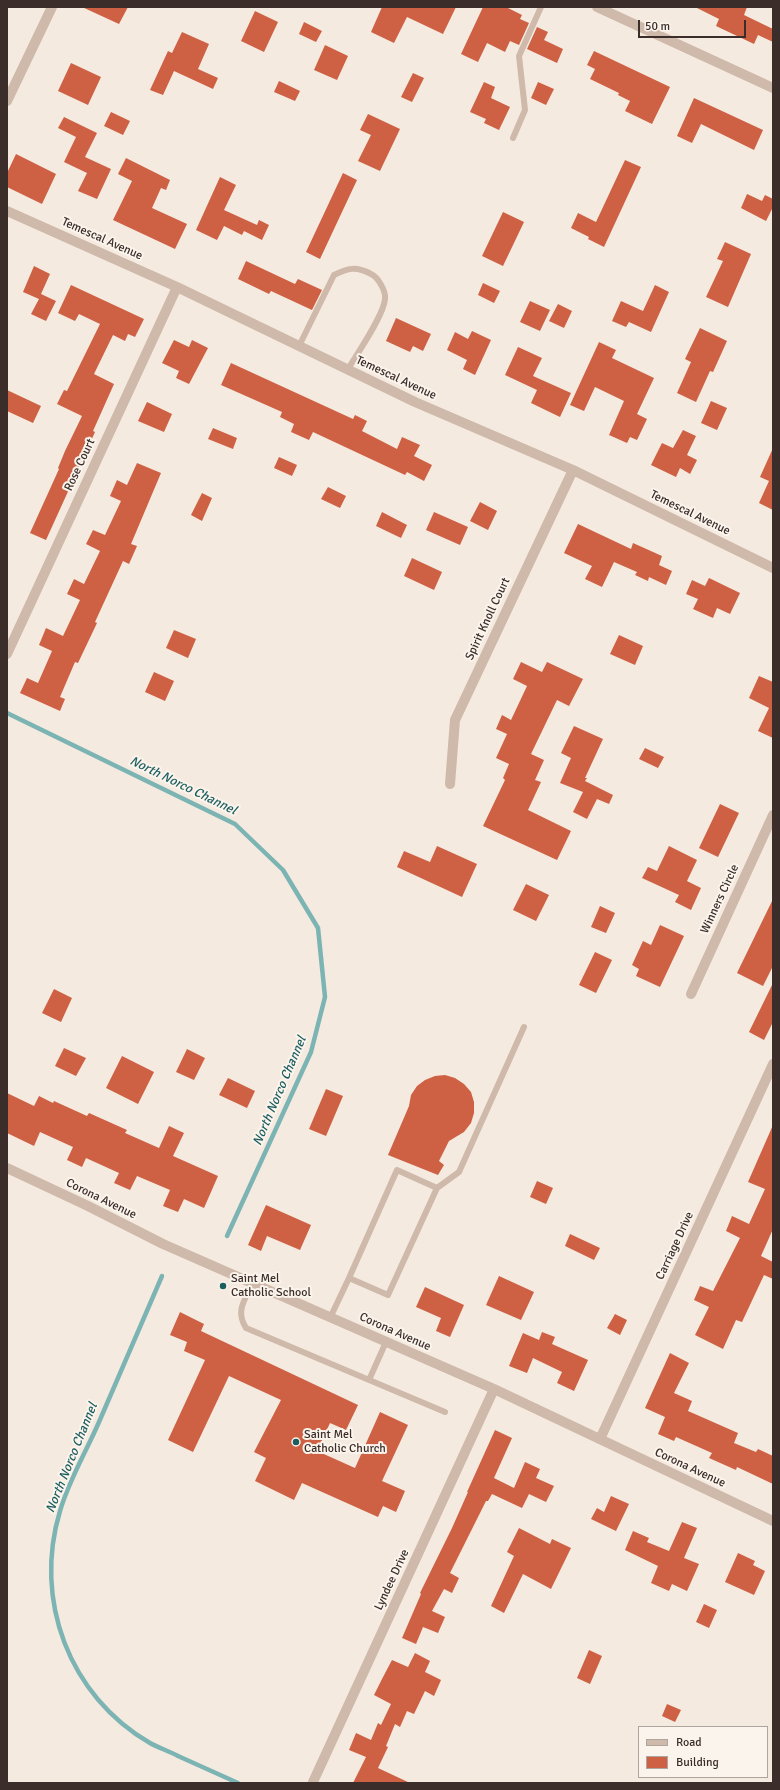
<!DOCTYPE html>
<html>
<head>
<meta charset="utf-8">
<style>
	body { margin:0 }
	#map { position:relative; width:780px; height:1790px; overflow:hidden; background:#f5eadf; font-family:Signika,sans-serif }
	canvas { display:block }
	.frame { position:absolute; inset:0; border:8px solid #3b2e2a; pointer-events:none }
	.legend { position:absolute; left:638px; top:1726px; width:130px; height:52px; box-sizing:border-box; background:#fbf4ec; border:1px solid #aea59e; margin:0; padding:5px 7px; list-style:none; font-size:12px; color:#3b2e2a }
	.legend li { display:flex; align-items:center; gap:8px; height:20px }
	.legend b { width:20px; border:1px solid #aea59e }
	.scale { position:absolute; left:638px; top:20px; width:108px; height:18px; box-sizing:border-box; border:2px solid #3b2e2a; border-top:0; padding-left:5px; font-size:12px; line-height:14px; white-space:nowrap; color:#3b2e2a; -webkit-text-stroke:3px #fbf4ec; paint-order:stroke }
</style>
</head>
<body>
<div id="map">
<canvas width="780" height="1790"></canvas>
<div class="frame"></div>
<ul class="legend">
<li><b style="height:5px;background:#ceb9aa"></b>Road</li>
<li><b style="height:11px;background:#ce6044"></b>Building</li>
</ul>
<div class="scale">50 m</div>
</div>
<script>
const c = document.querySelector('canvas').getContext('2d');
c.lineJoin = 'round';
function stroke(path, color, width, dash) { c.strokeStyle = color; c.lineWidth = width; c.lineCap = dash ? 'butt' : 'round'; c.setLineDash(dash || []); c.stroke(path); }
function fill(path, color) { c.fillStyle = color; c.fill(path, 'evenodd'); }
function write(font, color, halo, rows, align = 'center') {
  c.font = font + ' Signika,sans-serif'; c.lineWidth = 4; c.setLineDash([]); c.textBaseline = 'middle'; c.strokeStyle = halo; c.fillStyle = color; for (const [text, x, y, turn = 0] of rows) {
    c.save(); c.translate(x, y); c.rotate((+turn || 0) * Math.PI / 180); c.textAlign = isNaN(turn) ? turn : align; if (halo) c.strokeText(text, 0, 0); c.fillText(text, 0, 0); c.restore();
  }
}
stroke(new Path2D(`
	M7,713L235,824L283,870L318,928L325,997L311,1052L227,1236
	M162,1276C141,1325 120,1374 99,1422C86,1452 69,1480 60,1511C33,1600 69,1696 150,1743C159,1748 169,1751 178,1756C198,1765 218,1774 238,1783`), '#7cb4b4', 4.5);
fill(new Path2D(`
	M82,7H128L119,24Z
	M382,7H456L443,34L407,17L394,43L371,32Z
	M483,7H506L522,15L520,19L529,23L519,45L510,41L505,52L487,43L478,62L461,54Z
	M695,7H747L744,15L773,29V42L758,35L754,44L716,26L719,19Z
	M255,11L278,22L264,52L241,41Z
	M304,22L322,31L316,42L299,34Z
	M537,27L548,32L544,40L563,49L557,63L527,49Z
	M182,32L209,44L198,69L218,78L213,89L174,71L163,95L150,90L168,51L172,53Z
	M325,45L348,56L337,80L314,70Z
	M594,51L670,87L652,124L625,111L630,101L618,95L619,93L590,79L595,69L587,65Z
	M71,63L101,77L88,105L58,91Z
	M413,73L424,78L412,102L401,97Z
	M279,81L300,91L295,101L274,92Z
	M484,82L495,87L491,98L510,107L499,130L484,123L486,119L470,112Z
	M538,82L554,89L546,105L531,98Z
	M694,98L763,130L754,150L701,124L692,143L677,136Z
	M111,112L130,121L123,135L104,126Z
	M368,114L400,129L380,171L358,161L371,135L360,130Z
	M64,117L97,133L85,157L111,169L97,199L78,191L87,173L64,162L76,137L58,128Z
	M16,154L56,174L42,204L7,187V173Z
	M126,158L170,180L166,190L161,188L152,208L187,224L175,249L113,220L132,181L118,174Z
	M625,160L641,167L604,247L588,239L589,237L571,228L578,213L596,222Z
	M343,173L357,180L320,259L306,252Z
	M220,177L236,185L224,210L257,225L259,220L269,225L262,240L244,231L242,235L224,226L217,240L196,230Z
	M747,194L762,201L765,195L773,199V207L766,221L741,208Z
	M503,212L524,222L503,266L482,256Z
	M725,242L751,254L728,307L706,297L723,261L717,259Z
	M246,261L295,284L298,279L322,290L312,310L271,291L269,294L238,279Z
	M34,266L50,274L41,294L56,301L46,321L31,314L39,299L23,292Z
	M483,283L500,291L494,303L478,295Z
	M71,285L144,319L135,337L128,334L125,341L113,335L94,374L114,384L93,431L95,432L46,540L30,533L59,469L58,468L65,451L82,416L57,404L64,390L67,391L100,324L79,314L75,321L58,313Z
	M655,285L669,292L651,332L629,322L626,327L612,321L621,301L643,311Z
	M530,301L550,310L540,331L520,322Z
	M558,304L572,311L564,328L549,321Z
	M396,318L431,334L423,351L413,346L410,352L386,341Z
	M700,328L727,341L713,372L710,371L696,402L677,393L691,362L685,359Z
	M472,331L491,340L475,375L463,369L467,360L447,350L455,332L468,339Z
	M174,340L189,347L192,340L208,348L189,384L176,378L179,371L162,363Z
	M599,342L616,350L612,358L654,378L637,414L647,419L637,440L630,437L627,443L609,435L624,401L595,387L584,411L570,405Z
	M518,347L542,358L533,376L571,393L560,417L531,403L537,390L505,375Z
	M231,363L353,419L355,415L367,421L362,431L397,449L402,437L420,445L414,456L432,465L424,481L407,472L405,475L313,432L309,440L291,432L294,424L280,417L282,412L221,385Z
	M7,390L41,406L33,423L7,411Z
	M711,401L727,408L717,430L701,423Z
	M147,402L172,414L164,432L138,421Z
	M213,428L237,438L233,449L208,439Z
	M683,430L696,436L687,455L697,460L690,474L680,468L676,477L651,465L662,443L673,448Z
	M773,448V510L759,503L769,481L760,477Z
	M279,457L297,465L292,476L274,468Z
	M137,463L161,473L131,544L137,546L129,564L123,561L95,622L97,623L78,663L75,662L60,697L65,699L60,711L20,693L27,678L38,683L52,651L39,645L46,628L63,636L80,600L67,594L74,579L84,584L100,551L86,544L93,530L105,535L121,501L110,496L117,480L127,485Z
	M328,487L346,496L340,508L321,499Z
	M202,493L212,498L202,521L191,515Z
	M480,502L497,511L488,530L470,521Z
	M382,512L407,525L401,538L376,526Z
	M434,512L468,527L460,545L426,530Z
	M578,524L631,549L633,543L662,556L659,565L672,571L666,585L649,577L648,581L635,575L637,572L614,562L602,587L585,579L592,566L564,553Z
	M412,558L442,572L434,590L404,576Z
	M709,578L740,593L730,614L717,608L713,618L693,609L698,599L686,594L692,580L705,586Z
	M174,630L196,639L188,658L166,648Z
	M619,635L643,646L635,665L610,654Z
	M521,662L542,672L547,662L583,679L569,706L557,700L531,754L544,760L535,780L541,782L528,810L571,831L557,860L483,826L505,780L503,778L509,764L496,758L507,734L496,729L502,715L511,720L527,686L513,679Z
	M154,672L174,681L165,701L145,692Z
	M759,676L773,682V738L758,731L769,708L749,698Z
	M574,726L603,739L585,778H587L585,781L613,795L609,804L597,799L587,819L573,812L583,792L560,783L571,758L561,753Z
	M645,748L664,757L658,768L639,759Z
	M720,804L739,813L718,857L699,848Z
	M437,846L477,864L462,897L397,867L404,851L430,862Z
	M669,846L697,860L687,881L701,888L691,910L675,902L679,895L642,878L648,867L657,871Z
	M526,884L549,895L536,921L513,910Z
	M773,899V966L763,986L737,973Z
	M600,906L615,913L606,933L591,927Z
	M660,925L684,936L660,987L636,976L639,969L632,965L643,941L651,945Z
	M595,952L612,960L596,993L579,985Z
	M773,983V1022L764,1040L749,1032Z
	M54,989L72,998L61,1022L42,1013Z
	M64,1048L86,1058L76,1076L55,1066Z
	M187,1049L205,1058L194,1080L176,1072Z
	M122,1056L154,1072L138,1104L106,1088Z
	M445,1075L455,1078L464,1084L471,1092L474,1102V1113L471,1123L464,1132L449,1141L439,1161L444,1165L438,1175L388,1155L409,1106L411,1095L417,1086L425,1080L435,1076Z
	M228,1078L255,1091L247,1108L219,1095Z
	M326,1089L343,1096L326,1136L309,1129Z
	M7,1093L34,1106L39,1096L53,1103L54,1101L87,1116L89,1113L127,1130L125,1133L159,1148L169,1126L184,1133L173,1156L218,1176L204,1208L184,1199L178,1212L163,1206L170,1190L137,1176L130,1190L114,1183L119,1173L86,1158L82,1167L67,1160L73,1147L40,1132L34,1146L7,1133Z
	M773,1125V1229L761,1256L773,1262V1279L764,1275L742,1322L736,1320L723,1349L695,1335L709,1307L694,1300L700,1286L713,1291L740,1238L726,1231L732,1216L749,1224L765,1189L748,1182Z
	M537,1181L553,1188L546,1204L530,1197Z
	M266,1205L311,1225L300,1250L267,1236L261,1251L248,1245Z
	M570,1234L600,1248L594,1260L565,1246Z
	M499,1276L534,1292L521,1320L486,1305Z
	M425,1287L464,1305L450,1337L436,1331L441,1318L416,1307Z
	M180,1312L204,1324L201,1331L358,1405L346,1430L330,1423L317,1451L355,1468L380,1412L408,1425L382,1481L405,1491L396,1512L383,1506L378,1517L302,1483L294,1500L255,1481L266,1458L254,1452L281,1400L229,1376L193,1452L168,1440L205,1360L184,1351L187,1342L170,1335Z
	M615,1314L627,1320L620,1335L607,1328Z
	M542,1332L555,1337L552,1344L588,1360L574,1391L557,1383L562,1372L533,1358L527,1373L509,1366L523,1333L539,1340Z
	M670,1353L689,1363L674,1393L692,1401L688,1411L738,1433L734,1443L756,1452L758,1449L773,1456V1484L737,1467L736,1470L709,1458L712,1453L676,1437L674,1441L658,1434L665,1417L645,1408Z
	M495,1430L512,1438L494,1478L514,1488L525,1462L540,1469L536,1478L554,1486L546,1502L529,1494L522,1508L492,1494L488,1501H486L450,1573L459,1578L452,1593L444,1589L432,1611L445,1617L438,1633L423,1627L416,1644L402,1638L421,1594L420,1593L452,1528L468,1492H467Z
	M611,1496L629,1504L616,1531L591,1519L597,1508L604,1512Z
	M682,1522L697,1528L684,1558L699,1564L687,1591L672,1584L669,1591L651,1583L658,1566L625,1550L633,1531L649,1538L647,1542L669,1551Z
	M519,1528L550,1544L552,1539L571,1548L551,1589L523,1574L504,1613L491,1606L514,1556L507,1552Z
	M738,1553L755,1561L753,1565L765,1571L754,1595L725,1582Z
	M704,1604L717,1610L709,1628L696,1622Z
	M589,1650L602,1656L590,1684L577,1678Z
	M415,1653L430,1661L425,1672L441,1680L434,1696L425,1691L414,1714L407,1711L400,1727L395,1724L386,1746L388,1747L378,1768L410,1783H353L366,1757L349,1750L356,1733L371,1740L378,1723L381,1725L391,1704L374,1695L382,1679L392,1660L408,1667Z
	M667,1704L681,1710L675,1722L662,1716Z`), '#ce6044');
stroke(new Path2D(`
	M513,138L525,110L519,56L541,7
	M299,346L334,275C348,268 356,266 371,274C378,277 386,291 385,299C384,315 357,354 348,369
	M349,1278L397,1170L437,1188
	M252,1284C245,1300 235,1311 246,1328L445,1412
	M330,1318L349,1278L388,1295L437,1188L459,1172L524,1027
	M369,1380L386,1342`), '#ceb9aa', 6);
stroke(new Path2D(`
	M597,7L773,88
	M7,101L52,7
	M7,211L177,287L415,402L573,470L773,568
	M7,654L177,287
	M450,784L455,720L573,470
	M691,994L773,815
	M7,1168L88,1206L163,1244L494,1389L773,1521
	M600,1439L773,1064
	M313,1782L494,1389`), '#ceb9aa', 10);
for (const [x, y, r, color] of [
	[223,1286,4,"#1c5e60"],
	[296,1442,4,"#1c5e60"]
]) { const dot = new Path2D(); dot.arc(x, y, r, 0, 2 * Math.PI); c.fillStyle = color; c.fill(dot); stroke(dot, '#fbf4ec', 1.5); }
write('12px', '#3b2e2a', '#fbf4ec', [
	["Temescal Avenue",102,239,24],
	["Temescal Avenue",396,378,25],
	["Rose Court",80,465,-65],
	["Temescal Avenue",690,513,26],
	["Spirit Knoll Court",488,619,-65],
	["Winners Circle",720,899,-65],
	["Corona Avenue",101,1199,26],
	["Carriage Drive",675,1246,-65],
	["Corona Avenue",395,1332,24],
	["Corona Avenue",690,1468,25],
	["Lyndee Drive",392,1580,-65]
]);
write('12px', '#3b2e2a', '#fbf4ec', [
	["Saint Mel",231,1279],
	["Catholic School",231,1293],
	["Saint Mel",304,1435],
	["Catholic Church",304,1449]
], 'left');
write('italic 13px', '#1c5e60', '#fbf4ec', [
	["North Norco Channel",183,786,26],
	["North Norco Channel",280,1091,-67],
	["North Norco Channel",72,1458,-68]
]);
</script>
</body>
</html>
